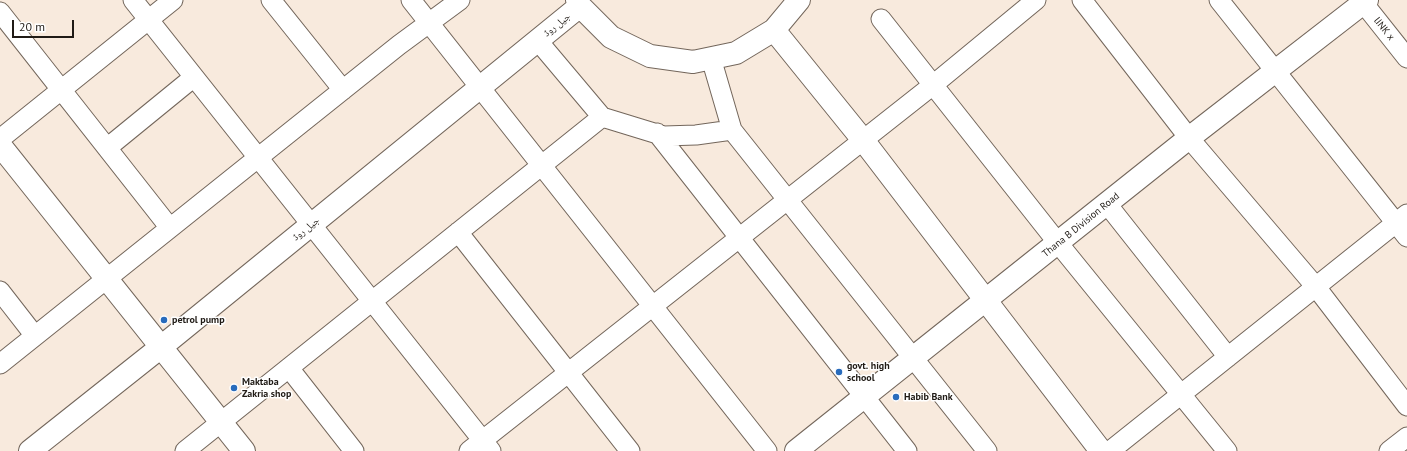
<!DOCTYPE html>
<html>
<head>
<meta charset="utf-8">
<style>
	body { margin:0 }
	#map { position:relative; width:1407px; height:451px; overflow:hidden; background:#f8eadd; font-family:"PT Sans",sans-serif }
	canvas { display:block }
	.scale { position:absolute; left:12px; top:20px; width:62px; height:18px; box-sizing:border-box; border:2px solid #201b16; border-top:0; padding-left:5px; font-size:12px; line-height:14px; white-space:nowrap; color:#201b16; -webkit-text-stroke:3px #fff; paint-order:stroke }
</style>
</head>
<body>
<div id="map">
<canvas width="1407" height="451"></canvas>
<div class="scale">20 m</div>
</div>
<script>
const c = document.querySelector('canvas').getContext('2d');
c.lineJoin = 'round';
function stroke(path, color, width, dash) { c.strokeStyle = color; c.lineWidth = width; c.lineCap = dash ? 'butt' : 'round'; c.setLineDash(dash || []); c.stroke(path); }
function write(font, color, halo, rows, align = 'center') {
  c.font = font + ' "PT Sans","Noto Naskh Arabic",sans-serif'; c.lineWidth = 3; c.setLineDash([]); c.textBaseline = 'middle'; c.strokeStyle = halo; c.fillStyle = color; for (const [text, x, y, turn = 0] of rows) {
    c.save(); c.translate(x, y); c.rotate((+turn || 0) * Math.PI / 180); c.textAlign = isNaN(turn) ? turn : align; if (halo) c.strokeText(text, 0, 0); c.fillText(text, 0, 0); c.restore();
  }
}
const minor = new Path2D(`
	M133,0L491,451
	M271,0L343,90
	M411,0L767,451
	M1082,0L1189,138L1316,287L1407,406
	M1219,0L1407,237
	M1361,0L1407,58
	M0,12L170,228
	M881,19L1058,243L1227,451
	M538,41L602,117L664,136L696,135L732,130
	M711,58L732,130L987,451
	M657,133L907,451
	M0,139L173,0
	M107,148L194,77
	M1107,204L1228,357
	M458,232L630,451
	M0,291L35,336
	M0,364L399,45L460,0
	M289,368L354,451
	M185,451L602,117
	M469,451L933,85L1036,0
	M1110,451L1407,214
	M1389,451L1407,437`);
const tertiary = new Path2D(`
	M0,145L244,451
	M796,451L1189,138L1367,0`);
const secondary = new Path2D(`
	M577,0L580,6L611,37L650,56L693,62L736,53L774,30L799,0
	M774,30L863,140L1101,451
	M30,451L161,347L580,6`);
stroke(minor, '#73665b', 21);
stroke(tertiary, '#73665b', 24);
stroke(secondary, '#73665b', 24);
stroke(minor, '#fff', 19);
stroke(tertiary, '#fff', 22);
stroke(secondary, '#fff', 22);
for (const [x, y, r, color] of [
	[164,320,4,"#286bbc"],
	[839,372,4,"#286bbc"],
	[234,388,4,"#286bbc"],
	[896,397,4,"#286bbc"]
]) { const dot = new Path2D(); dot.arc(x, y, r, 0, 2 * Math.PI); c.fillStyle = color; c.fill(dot); stroke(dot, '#fff', 1.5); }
write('10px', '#201b16', '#fff', [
	["جیل روڈ",557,25,-39],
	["lINK x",1384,29,51],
	["Thana B Division Road",1081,225,-39],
	["جیل روڈ",306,229,-39]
]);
write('bold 10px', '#201b16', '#fff', [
	["petrol pump",172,320],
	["govt. high",847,366],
	["school",847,378],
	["Maktaba",242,382],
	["Zakria shop",242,394],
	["Habib Bank",904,397]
], 'left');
</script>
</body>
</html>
